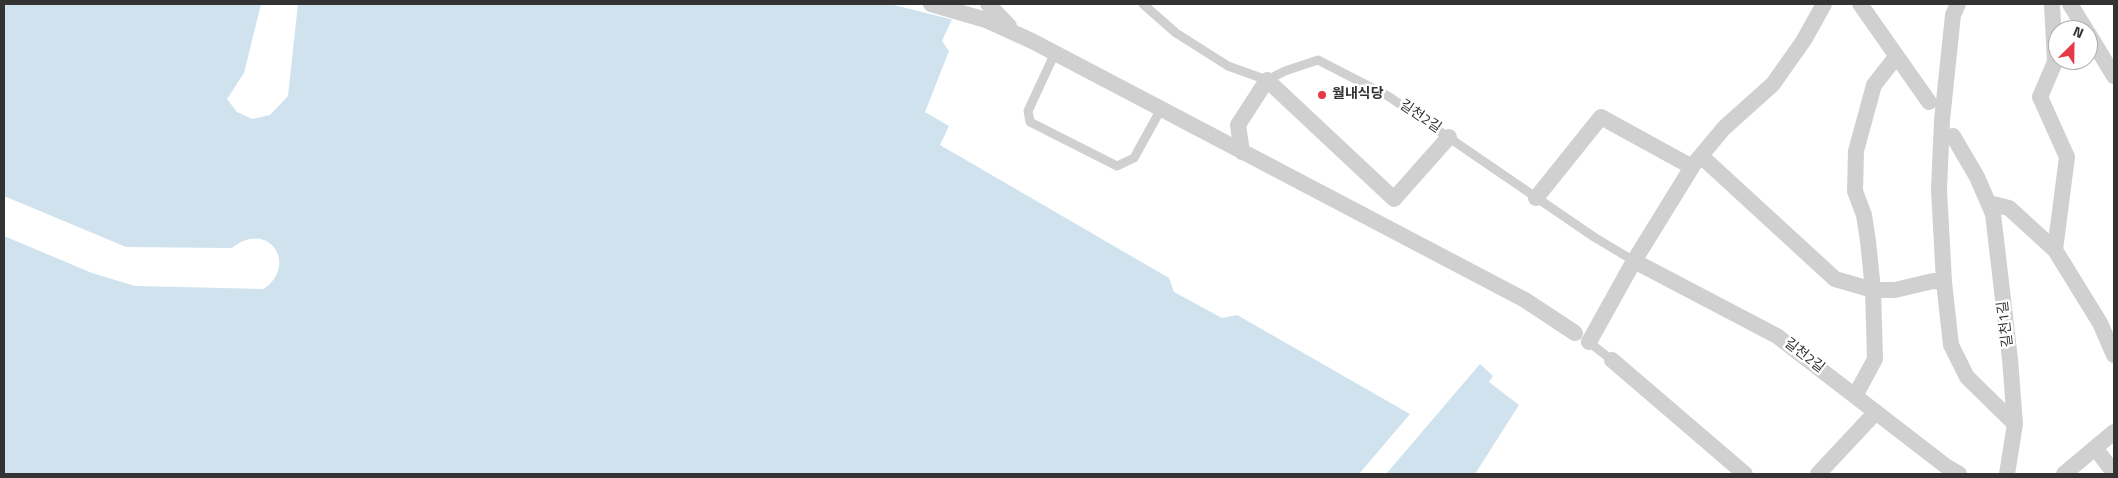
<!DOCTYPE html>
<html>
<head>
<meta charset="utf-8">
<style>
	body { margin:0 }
	#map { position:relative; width:2118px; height:478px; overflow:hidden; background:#fff; font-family:"Titillium Web",sans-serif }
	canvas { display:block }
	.frame { position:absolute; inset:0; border:5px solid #333; pointer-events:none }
	.north { position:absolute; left:2048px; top:20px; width:50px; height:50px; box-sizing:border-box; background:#fff; border:1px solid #adadad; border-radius:50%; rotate:23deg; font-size:14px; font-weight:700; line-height:20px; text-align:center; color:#333 }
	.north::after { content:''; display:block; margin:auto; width:18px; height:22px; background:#e63946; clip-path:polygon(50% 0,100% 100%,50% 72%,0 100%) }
</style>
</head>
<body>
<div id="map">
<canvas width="2118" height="478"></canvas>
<div class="frame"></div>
<div class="north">N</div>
</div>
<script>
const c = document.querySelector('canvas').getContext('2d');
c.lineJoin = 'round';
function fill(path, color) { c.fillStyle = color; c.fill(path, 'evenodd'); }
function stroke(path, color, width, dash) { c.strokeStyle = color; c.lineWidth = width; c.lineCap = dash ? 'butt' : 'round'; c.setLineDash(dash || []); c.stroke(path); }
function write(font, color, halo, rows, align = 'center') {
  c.font = font + ' "Titillium Web","Noto Sans KR",sans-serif'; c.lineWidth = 5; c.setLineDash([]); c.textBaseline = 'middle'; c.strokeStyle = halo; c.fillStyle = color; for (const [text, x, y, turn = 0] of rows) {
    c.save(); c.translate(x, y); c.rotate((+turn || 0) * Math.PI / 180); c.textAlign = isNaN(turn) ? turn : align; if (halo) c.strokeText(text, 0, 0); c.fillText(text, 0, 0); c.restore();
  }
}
fill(new Path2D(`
	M4,4H261L244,73L227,99L237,112L252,119L270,115L288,96L298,4H959L942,41L949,51L925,112L949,126L940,145L1169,278L1174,292L1222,318L1237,315L1410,414L1359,474H4V236L92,273L135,286L264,289C299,264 268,219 232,248L126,247L4,196Z
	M1480,364L1493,376L1489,382L1519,405L1475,474H1386Z`), '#cfe2ee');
fill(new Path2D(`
	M890,4H962L954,20Z`), '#fff');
stroke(new Path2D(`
	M1143,4L1176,33L1228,66L1267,80L1285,71L1318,60L1388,96L1594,237L1634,261
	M1055,53L1028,111L1030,122L1117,166L1134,158L1161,109
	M1586,340L1612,360`), '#d0d0d0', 9);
stroke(new Path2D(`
	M931,4L986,20L1032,41L1525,300L1575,333
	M988,4L1009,26
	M1860,4L1929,102
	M1958,4L1953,15L1942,120L1939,190L1944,282L1951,345L1967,377L2015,424
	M2052,4L2055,62L2040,97L2067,157L2055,250
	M2070,4L2086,30
	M2088,33L2114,76
	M1953,136L1977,177L1993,214L2010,359L2015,424L2007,474
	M1242,152L1238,125L1267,80L1394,199L1449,137
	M1701,156L1835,279L1873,290H1895L1933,281L1944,282
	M1694,164L1724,128L1773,84L1804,40L1824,4
	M1536,198L1601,117L1692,167L1634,261
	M1989,203L2009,208L2055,250L2100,323L2114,355
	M1589,342L1634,261L1777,336L1947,467L1959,474
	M1612,360L1745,474
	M1855,396L1875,359L1873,290L1868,241L1864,215L1855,191L1856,151L1874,85L1896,57
	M2096,449L2114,473
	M1818,474L1875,413
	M2064,474L2114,432`), '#d0d0d0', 16);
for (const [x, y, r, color] of [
	[1322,95,5,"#e63946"]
]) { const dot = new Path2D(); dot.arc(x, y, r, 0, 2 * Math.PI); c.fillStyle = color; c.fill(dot); stroke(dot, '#fff', 2); }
write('bold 14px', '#333', '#fff', [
	["월내식당",1332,95]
], 'left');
write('14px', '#333', '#fff', [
	["길천2길",1420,117,34],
	["길천1길",2006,324,-97],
	["길천2길",1804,356,38]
]);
</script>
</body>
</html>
